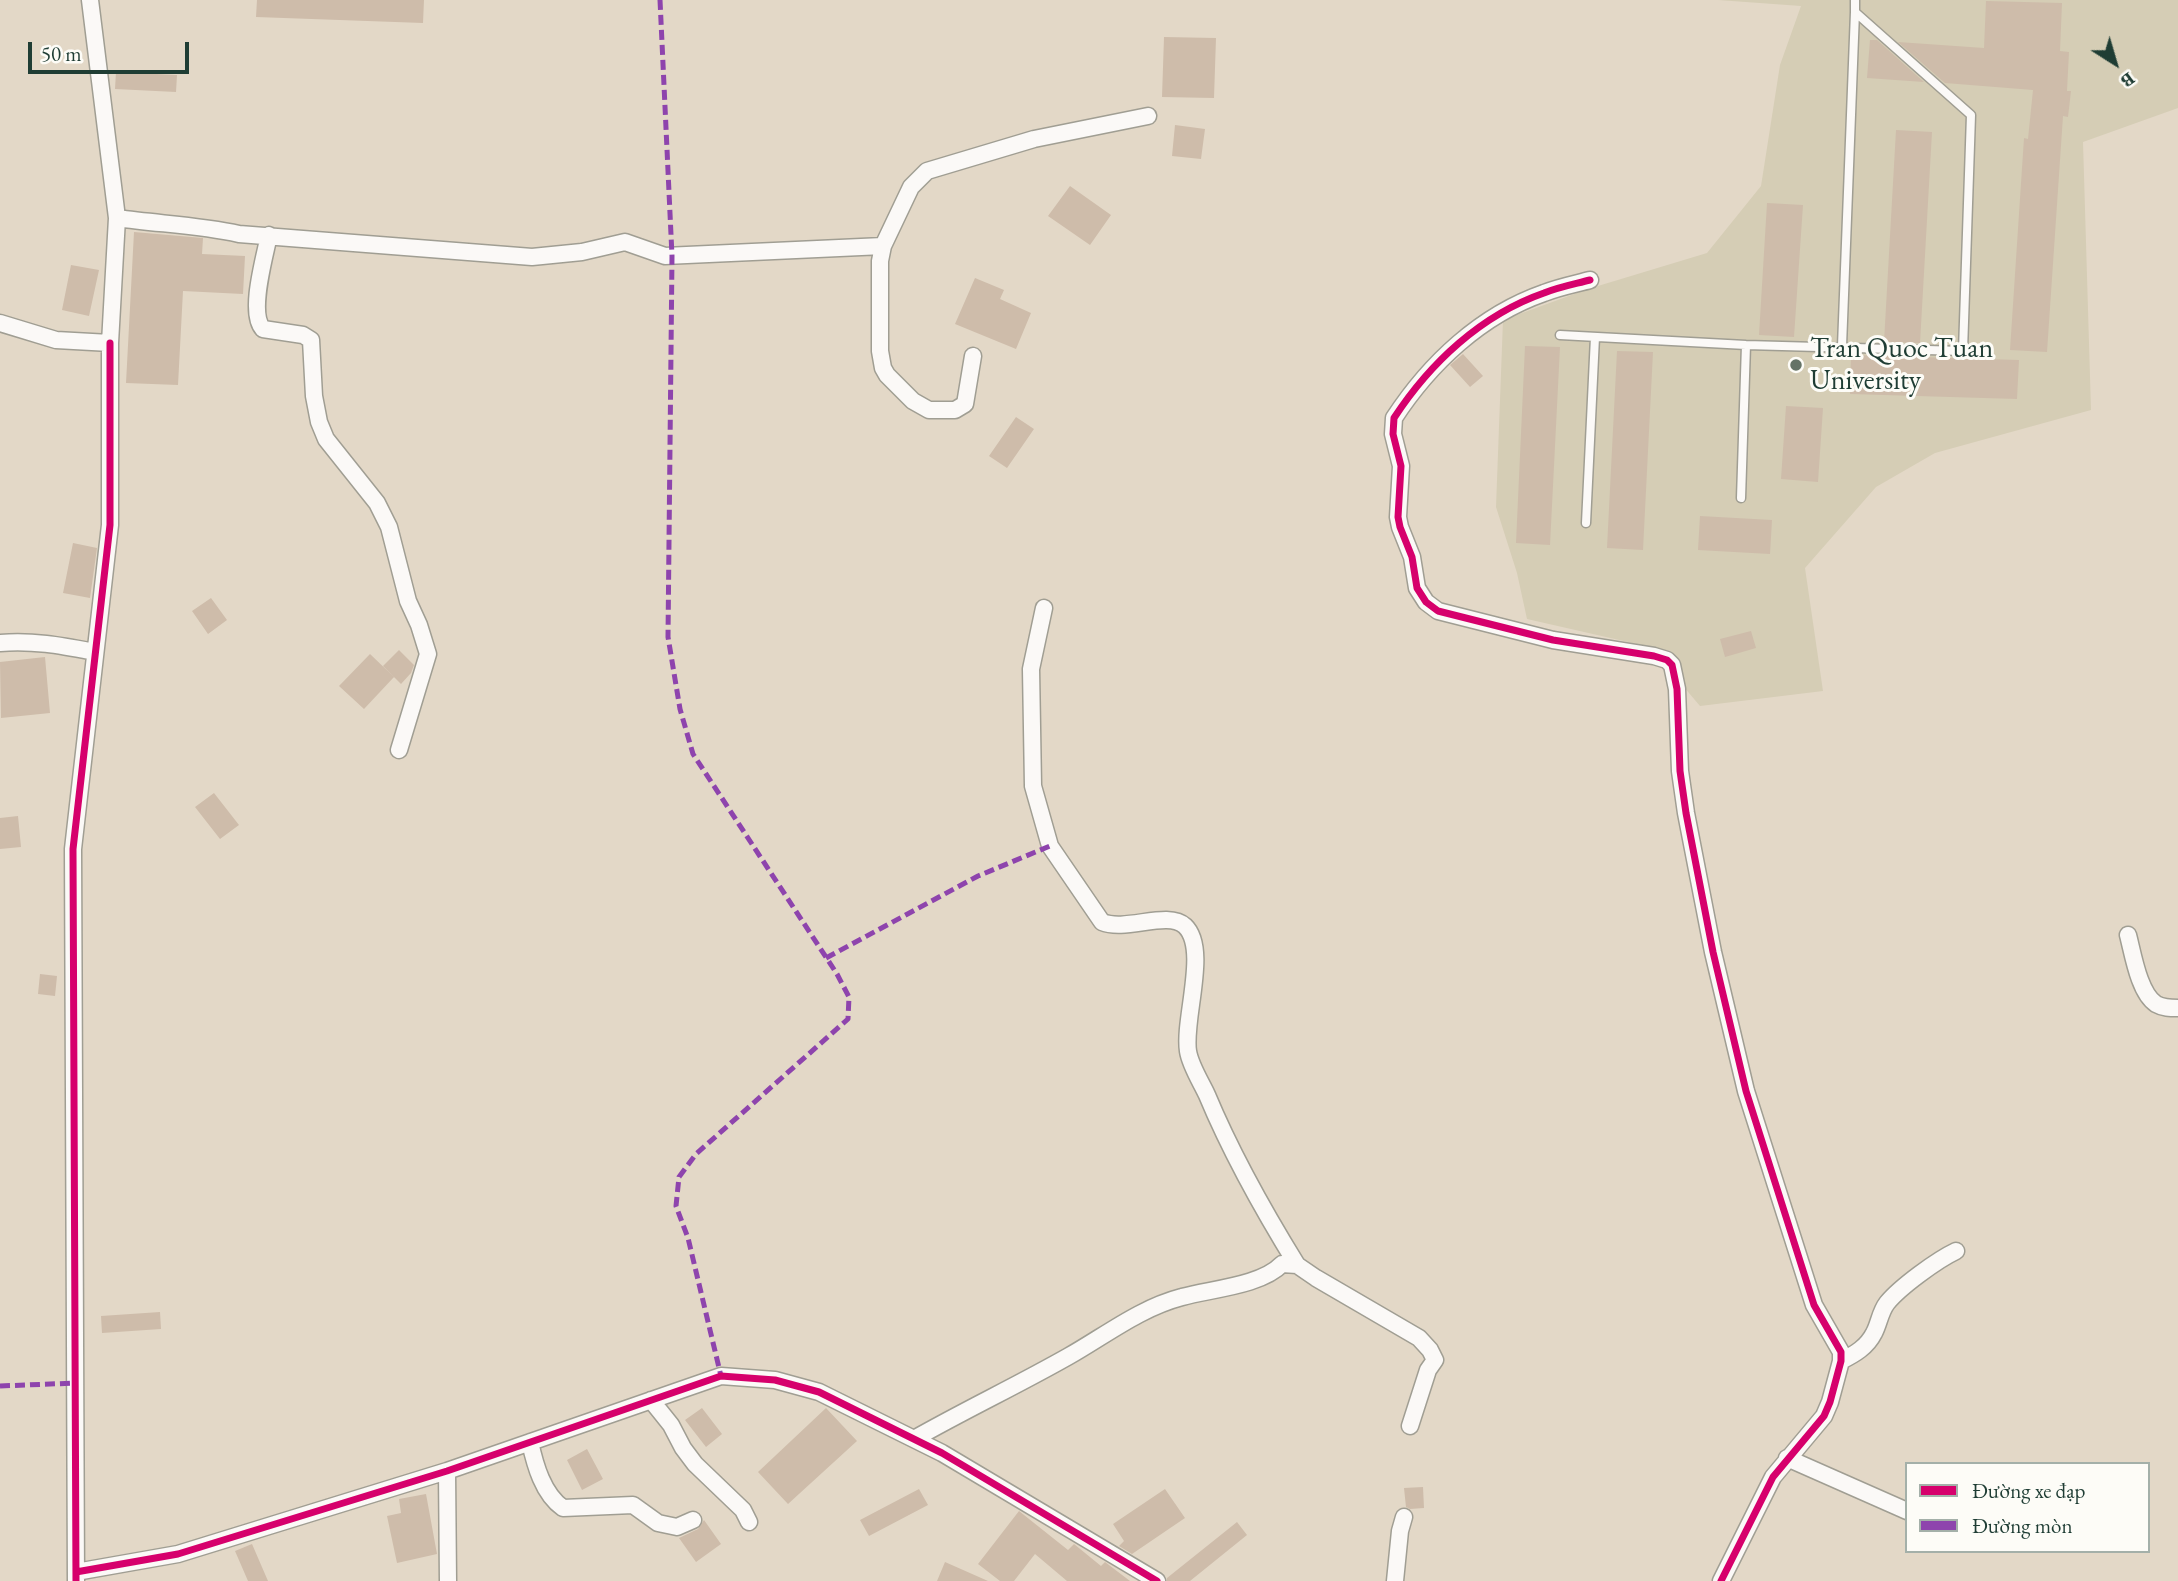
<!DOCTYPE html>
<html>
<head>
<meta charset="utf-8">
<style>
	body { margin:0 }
	#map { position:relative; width:2178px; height:1581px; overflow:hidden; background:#e3d8c7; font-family:"EB Garamond",serif }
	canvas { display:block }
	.legend { position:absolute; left:1905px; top:1462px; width:245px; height:91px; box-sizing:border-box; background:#fdfcf7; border:2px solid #a4b0a9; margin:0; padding:9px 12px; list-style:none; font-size:21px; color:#1f3d34 }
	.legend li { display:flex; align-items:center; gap:14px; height:35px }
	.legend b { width:35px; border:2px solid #a4b0a9 }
	.north { position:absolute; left:2080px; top:28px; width:70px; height:70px; -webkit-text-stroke:5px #fdfcf7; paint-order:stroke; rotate:143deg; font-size:19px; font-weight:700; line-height:28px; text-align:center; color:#1f3d34 }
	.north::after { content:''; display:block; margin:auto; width:24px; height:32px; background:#1f3d34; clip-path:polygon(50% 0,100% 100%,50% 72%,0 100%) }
	.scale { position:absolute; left:28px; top:42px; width:161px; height:32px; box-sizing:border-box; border:4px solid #1f3d34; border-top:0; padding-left:9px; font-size:21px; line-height:24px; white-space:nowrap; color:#1f3d34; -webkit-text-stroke:5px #fdfcf7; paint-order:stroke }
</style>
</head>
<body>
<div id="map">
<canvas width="2178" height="1581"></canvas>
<ul class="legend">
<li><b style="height:9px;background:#d6006c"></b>Đường xe đạp</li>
<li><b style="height:9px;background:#8e44ad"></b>Đường mòn</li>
</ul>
<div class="north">B</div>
<div class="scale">50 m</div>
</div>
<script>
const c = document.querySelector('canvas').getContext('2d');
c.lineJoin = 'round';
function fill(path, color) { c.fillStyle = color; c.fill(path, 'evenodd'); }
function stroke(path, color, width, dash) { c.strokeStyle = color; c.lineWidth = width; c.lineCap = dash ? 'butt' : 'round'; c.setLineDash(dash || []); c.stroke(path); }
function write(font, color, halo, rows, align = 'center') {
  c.font = font + ' "EB Garamond",serif'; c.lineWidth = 6; c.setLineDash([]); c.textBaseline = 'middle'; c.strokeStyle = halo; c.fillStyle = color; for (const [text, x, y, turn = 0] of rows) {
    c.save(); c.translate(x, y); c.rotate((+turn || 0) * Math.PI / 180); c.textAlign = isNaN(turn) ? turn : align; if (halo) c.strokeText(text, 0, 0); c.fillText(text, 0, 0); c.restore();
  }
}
fill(new Path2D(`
	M1718,0H2178V108L2083,142L2091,410L1935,453L1876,487L1805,568L1823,691L1700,706L1650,647L1527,619L1517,573L1496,507L1503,320L1588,289L1707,253L1761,186L1780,65L1801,6Z`), '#d5cdb5');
fill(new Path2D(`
	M257,0H424L423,23L256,17Z
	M1986,1L2062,3L2060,51L2069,52L2067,91H2071L2068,117L2063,116L2047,352L2010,350L2024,138L2028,139L2033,90L1945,83L1898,42L1984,48Z
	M1164,37L1216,38L1214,98L1162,97Z
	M1870,40H1877L1924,82L1867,78Z
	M116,72L177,75L176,92L115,89Z
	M1175,125L1205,129L1201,159L1172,156Z
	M1896,130L1932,132L1920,343L1884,342Z
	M1070,186L1111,215L1090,245L1048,216Z
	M1767,203L1803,205L1794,337L1759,335Z
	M134,232L203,238L202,254L245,256L243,294L183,291L178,385L126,383Z
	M71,265L99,270L89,316L62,310Z
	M975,278L1004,290L1000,299L1031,313L1016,349L955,324Z
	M1525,346L1560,347L1550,545L1516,543Z
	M1617,351L1653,352L1643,550L1607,548Z
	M1463,354L1483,376L1470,387L1450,365Z
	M1851,355L2019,360L2017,399L1850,394Z
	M1786,406L1823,408L1818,482L1781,479Z
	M1016,417L1034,429L1007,468L989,456Z
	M1700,516L1772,520L1770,554L1698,550Z
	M73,543L97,548L90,598L63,593Z
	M211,598L227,620L208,634L192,611Z
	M1751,631L1756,648L1725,657L1720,639Z
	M399,650L414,665L411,673L401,684L383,666Z
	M370,654L394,677L364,709L339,686Z
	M45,657L50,713L1,718L0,662Z
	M214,793L239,825L220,839L195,807Z
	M18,816L21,847L0,849V818Z
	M40,974L57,976L55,996L38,994Z
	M160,1312L161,1329L102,1333L101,1316Z
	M702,1408L722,1434L706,1447L685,1420Z
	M826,1408L857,1441L788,1504L758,1472Z
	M587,1449L603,1479L582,1490L567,1460Z
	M1423,1487L1424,1508L1410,1509L1406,1507L1404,1488Z
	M919,1489L928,1505L869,1536L860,1520Z
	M1165,1489L1185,1518L1132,1554L1119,1546L1124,1541L1113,1524Z
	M426,1494L437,1554L397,1563L387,1516L401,1513L399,1499Z
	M1019,1511L1068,1550L1074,1544L1101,1566L1105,1562L1130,1581H1067L1035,1554L1014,1581H1000L978,1564Z
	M704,1520L721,1544L696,1562L679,1538L698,1529Z
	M1237,1522L1247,1535L1190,1581H1167V1578Z
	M252,1544L268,1581H248L235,1551Z
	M945,1562L988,1581H937Z`), '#cebcaa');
const service = new Path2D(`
	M1560,335L1746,345L1963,351L1971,115L1855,12V0
	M1842,346L1855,12
	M1741,498L1746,345
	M1586,523L1595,337`);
const minor = new Path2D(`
	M117,218C158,224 199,225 239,234L532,257L582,252L625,242L665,256L883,246
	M269,235C265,256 248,313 263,329L303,335L311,340L314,396L319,422L326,439L377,503L389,527L408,601L419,625L428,654L399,750
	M1590,280C1575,284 1559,287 1544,293C1481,315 1430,363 1394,418L1393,434L1401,466L1398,517L1400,527L1412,557L1417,588L1426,602L1438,611L1553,640L1654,656L1667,660L1672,665L1677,689L1680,771L1686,813L1713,952L1746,1091L1814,1305L1841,1352V1361L1830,1402L1824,1416L1773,1477L1721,1581
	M0,323L56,340L110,343L117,218L90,0
	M973,356L965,404L955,410H929L913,401L887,375L883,368L880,351V261L883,246L911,187L927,171L1034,139L1148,116
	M1044,608L1031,669L1033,786L1050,846L1102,922C1126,932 1168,910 1185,926C1209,949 1183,1019 1188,1051C1190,1065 1201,1082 1207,1095C1232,1155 1263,1210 1297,1265
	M0,643C33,640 63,646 95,652
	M2128,935C2133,954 2139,993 2156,1004C2163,1008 2170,1008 2178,1008
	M1841,1361C1855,1354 1867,1347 1874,1333C1879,1324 1880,1312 1887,1303C1900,1287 1937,1260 1956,1251
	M651,1400L671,1425L683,1448L695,1464L743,1510L749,1522
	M914,1439C965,1410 1018,1385 1069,1356C1106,1335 1140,1308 1182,1297C1210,1289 1261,1286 1282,1264L1297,1265L1316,1278L1419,1338L1430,1350L1435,1360L1428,1370L1410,1426
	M530,1442C535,1465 543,1494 563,1508L633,1505L658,1523L677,1527L693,1520
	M1787,1458L1907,1511
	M447,1471L448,1581
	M76,1572L178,1554L447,1471L721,1376L775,1380L819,1392L942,1453L1157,1581
	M76,1581L73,849L110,525V343
	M1395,1581L1400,1531L1404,1517`);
stroke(service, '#a09e93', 11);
stroke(minor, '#a09e93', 19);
stroke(service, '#fbf9f7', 8);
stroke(minor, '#fbf9f7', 16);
stroke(new Path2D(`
	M660,0L672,256L668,637L680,709L693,754L837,974L849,997L848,1019L696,1154L679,1177L676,1206L688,1238L721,1376
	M826,958L978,876L1050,846
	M0,1386L77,1383`), '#8e44ad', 5, [10, 5]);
stroke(new Path2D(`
	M1590,280C1575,284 1559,287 1544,293C1481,315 1430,363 1394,418L1393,434L1401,466L1398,517L1400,527L1412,557L1417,588L1426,602L1438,611L1553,640L1654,656L1667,660L1672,665L1677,689L1680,771L1686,813L1713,952L1746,1091L1814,1305L1841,1352V1361L1830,1402L1824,1416L1773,1477L1721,1581
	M76,1572L178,1554L447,1471L721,1376L775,1380L819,1392L942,1453L1157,1581
	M76,1581L73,849L110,525V343`), '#d6006c', 7);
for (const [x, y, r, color] of [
	[1796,365,7,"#647367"]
]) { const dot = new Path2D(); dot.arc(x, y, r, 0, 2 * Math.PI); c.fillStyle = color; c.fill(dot); stroke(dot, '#fdfcf7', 2.5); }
write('28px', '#1f3d34', '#fdfcf7', [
	["Tran Quoc Tuan",1810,349],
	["University",1810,381]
], 'left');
</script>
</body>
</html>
